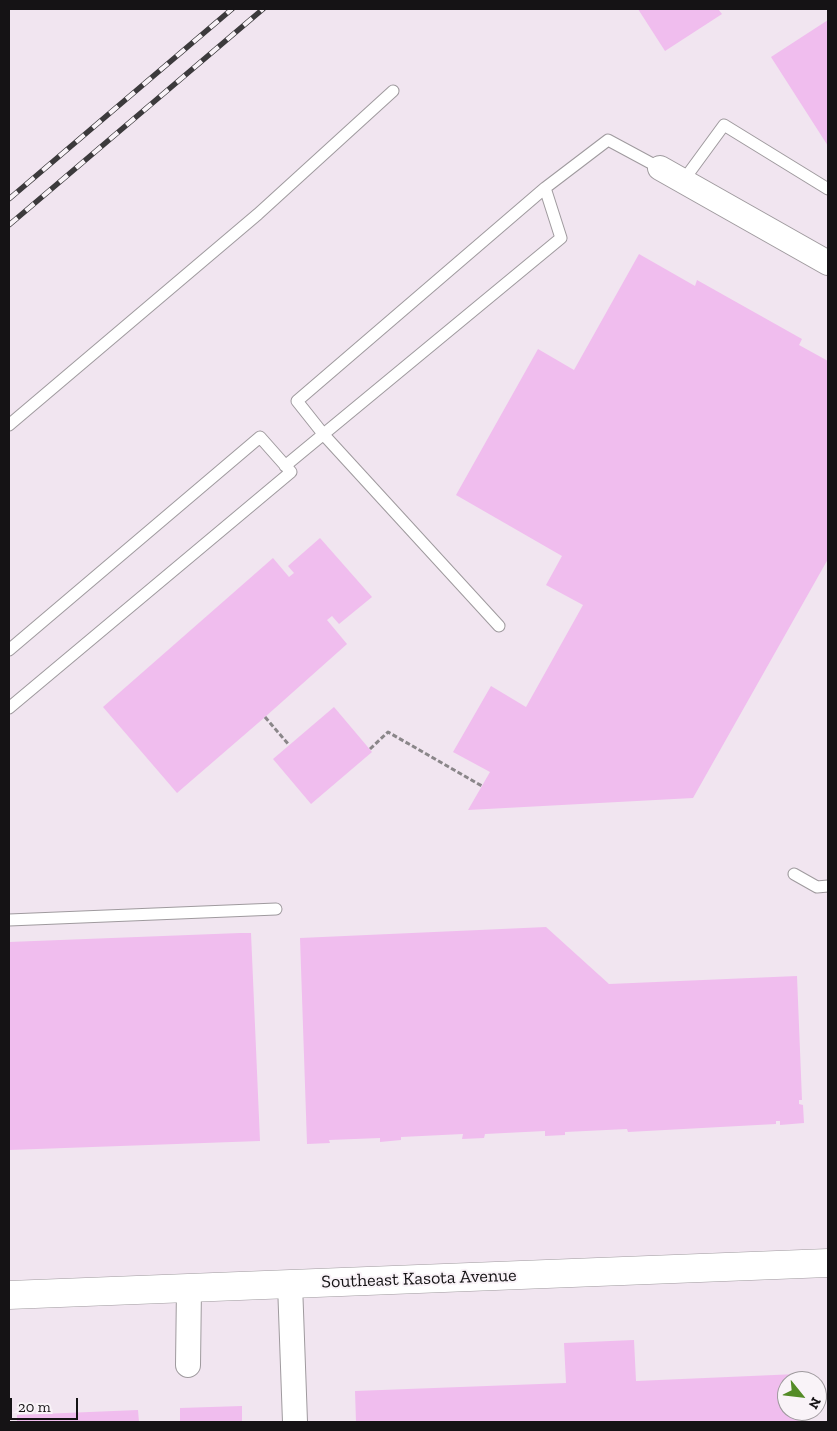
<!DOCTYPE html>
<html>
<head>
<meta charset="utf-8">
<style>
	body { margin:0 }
	#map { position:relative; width:837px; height:1431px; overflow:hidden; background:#f9f3f8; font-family:"Zilla Slab",serif }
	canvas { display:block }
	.frame { position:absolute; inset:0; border:10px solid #151315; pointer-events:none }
	.north { position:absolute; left:777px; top:1371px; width:50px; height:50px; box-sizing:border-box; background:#f9f3f8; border:1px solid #9e999d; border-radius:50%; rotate:119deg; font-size:14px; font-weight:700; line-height:20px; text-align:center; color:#151315 }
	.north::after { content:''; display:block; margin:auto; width:18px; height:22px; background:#548b27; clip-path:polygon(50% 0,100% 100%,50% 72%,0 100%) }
	.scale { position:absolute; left:10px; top:1398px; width:68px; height:22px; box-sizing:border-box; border:2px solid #151315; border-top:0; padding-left:6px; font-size:15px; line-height:18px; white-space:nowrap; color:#151315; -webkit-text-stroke:4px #f9f3f8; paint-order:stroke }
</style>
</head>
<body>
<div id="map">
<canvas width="837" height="1431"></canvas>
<div class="frame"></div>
<div class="north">N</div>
<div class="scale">20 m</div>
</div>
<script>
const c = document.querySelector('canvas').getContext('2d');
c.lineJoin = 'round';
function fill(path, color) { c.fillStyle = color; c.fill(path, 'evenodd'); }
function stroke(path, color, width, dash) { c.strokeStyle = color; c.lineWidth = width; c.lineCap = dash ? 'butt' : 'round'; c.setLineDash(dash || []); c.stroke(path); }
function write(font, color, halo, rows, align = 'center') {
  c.font = font + ' "Zilla Slab",serif'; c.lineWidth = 4; c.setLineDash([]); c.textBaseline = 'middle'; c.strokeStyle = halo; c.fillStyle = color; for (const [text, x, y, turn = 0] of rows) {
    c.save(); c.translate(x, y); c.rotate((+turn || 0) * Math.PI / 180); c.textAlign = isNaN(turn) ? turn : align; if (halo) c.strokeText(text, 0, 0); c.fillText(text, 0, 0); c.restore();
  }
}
fill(new Path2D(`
	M9,9H828V1422H9ZM787,1381H817V1411H787Z`), '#f1e5f0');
fill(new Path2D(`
	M638,9H718L722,14L665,51Z
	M828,20V146L771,57Z
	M639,254L695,286L697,280L802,339L799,345L828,361V559L693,798L468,810L490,772L453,752L491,686L526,707L583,605L546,585L562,556L456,495L538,349L574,370Z
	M320,538L372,597L339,624L332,616L327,620L347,644L265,717L177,793L103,707L273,558L289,577L294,573L288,566Z
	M334,707L372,752L311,804L273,759Z
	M546,927L609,984L797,976L802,1100H799V1104L803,1105L804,1123L780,1125V1121H776V1124L628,1132L627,1129L565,1132V1135L545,1136V1131L485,1134L484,1138L462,1139L463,1134L401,1137V1140L380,1142V1138L329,1140L330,1143L307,1144L300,938Z
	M240,933H251L260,1141L9,1150V942Z
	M634,1340L636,1381L797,1374L798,1381H787V1411H799V1422H356L355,1391L566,1383L564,1343Z
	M242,1406V1422H180V1408Z
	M138,1410L139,1422H17V1415Z`), '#f0bdee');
const service = new Path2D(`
	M683,181L724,125L828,189
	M9,425L258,214L393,91
	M285,466L561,238L545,188L608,140L660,168
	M499,626L324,435L297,401L545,188
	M9,650L260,437L291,472L9,708
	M794,874L817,887L828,886
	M9,920L276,909`);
const minor = new Path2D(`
	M660,168L828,263
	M290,1284L295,1422
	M188,1365L189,1288`);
const tertiary = new Path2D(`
	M9,1295L828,1263`);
stroke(service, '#9f9a9e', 13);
stroke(minor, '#9f9a9e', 26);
stroke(tertiary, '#9f9a9e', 29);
stroke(new Path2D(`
	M265,717L289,745
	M370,749L388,732L482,786`), '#8a8689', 3, [5, 2.5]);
stroke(service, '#fff', 11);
stroke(minor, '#fff', 24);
stroke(tertiary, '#fff', 28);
const rail = new Path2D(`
	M9,199L232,9
	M9,225L263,9`);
stroke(rail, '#3c3a3c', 5.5);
stroke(rail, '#f9f3f8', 4, [11]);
write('18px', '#151315', '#f9f3f8', [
	["Southeast Kasota Avenue",419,1279,-2]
]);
</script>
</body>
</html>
